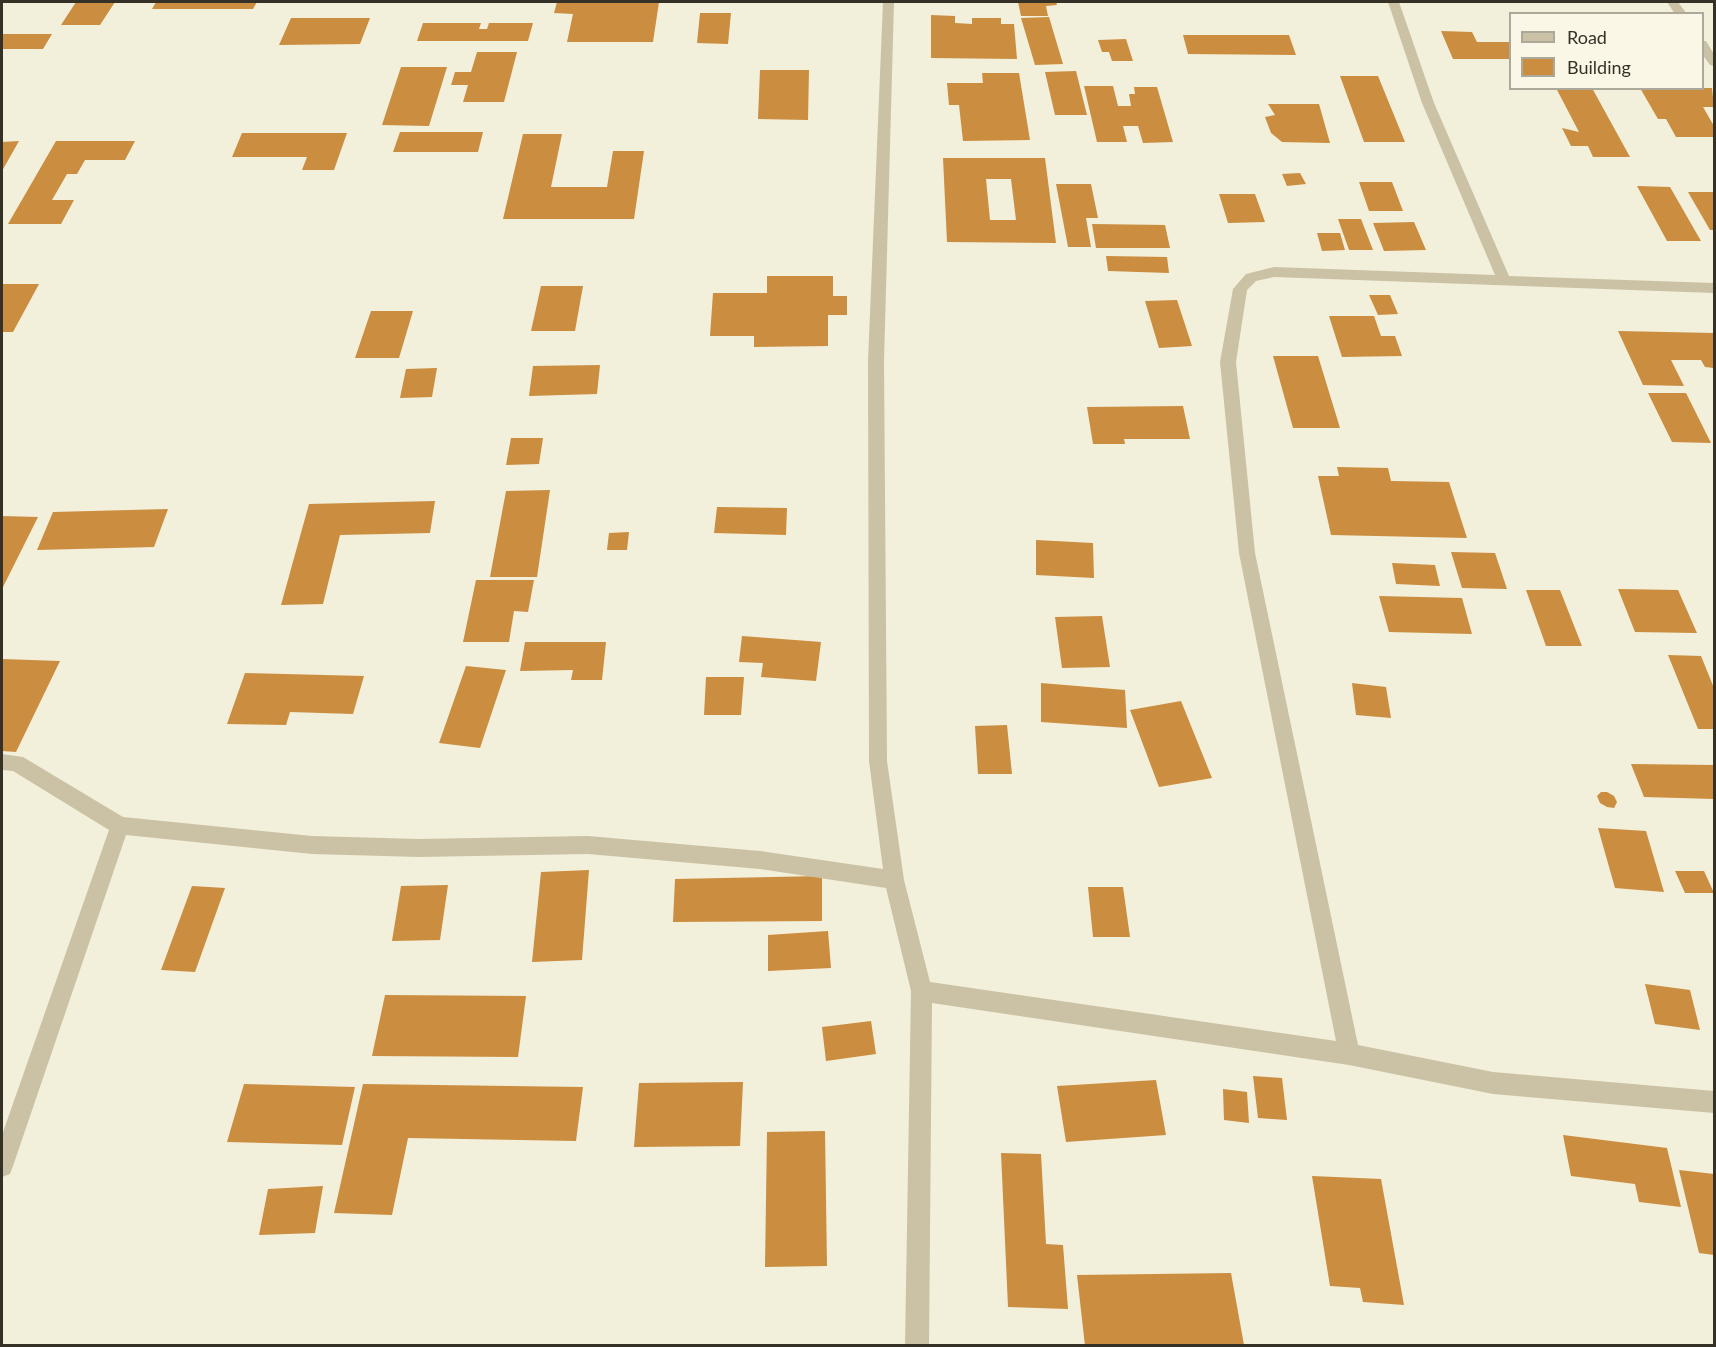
<!DOCTYPE html>
<html>
<head>
<meta charset="utf-8">
<style>
	body { margin:0 }
	#map { position:relative; width:1716px; height:1347px; overflow:hidden; background:#f2efda; font-family:Lato,sans-serif }
	canvas { display:block }
	.frame { position:absolute; inset:0; border:3px solid #363127; pointer-events:none }
	.legend { position:absolute; left:1509px; top:12px; width:195px; height:78px; box-sizing:border-box; background:#faf7e6; border:2px solid #aca89a; margin:0; padding:8px 10px; list-style:none; font-size:18px; color:#363127 }
	.legend li { display:flex; align-items:center; gap:12px; height:30px }
	.legend b { width:30px; border:2px solid #aca89a }
</style>
</head>
<body>
<div id="map">
<canvas width="1716" height="1347"></canvas>
<div class="frame"></div>
<ul class="legend">
<li><b style="height:8px;background:#cbc2a5"></b>Road</li>
<li><b style="height:16px;background:#cb8d3f"></b>Building</li>
</ul>
</div>
<script>
const c = document.querySelector('canvas').getContext('2d');
c.lineJoin = 'round';
function fill(path, color) { c.fillStyle = color; c.fill(path, 'evenodd'); }
fill(new Path2D(`
	M76,2H115L100,25H61Z
	M156,2H257L253,9H152Z
	M557,2H659L653,42H567L573,14L554,13Z
	M1018,2H1056L1057,5L1046,6L1048,16H1021Z
	M700,13H731L728,44L697,43Z
	M931,15L955,16V23L972,24V18H1001V24H1014L1017,59L931,58Z
	M1049,17L1063,64L1035,65L1021,18Z
	M291,18H370L360,44L279,45Z
	M423,23H481L479,29H487L489,23H533L528,41H417Z
	M1441,31L1472,32L1477,42H1510V59H1453Z
	M2,34H52L43,49H2Z
	M1183,35H1289L1296,55L1188,54Z
	M1126,39L1133,61H1112L1109,52H1102L1098,40Z
	M477,52H517L504,102H463L468,85H451L455,72H471Z
	M401,67H447L429,126L382,125Z
	M760,70H809L808,120L758,119Z
	M1076,71L1087,115H1055L1045,72Z
	M982,73H1019L1030,140L963,141L959,105H949L947,83H983Z
	M1340,76H1378L1405,142H1364Z
	M1084,86H1113L1118,106H1131L1129,94H1135L1134,87H1157L1173,142L1143,143L1138,126H1123L1127,142H1097Z
	M1556,88H1592L1630,157H1593L1588,146H1571L1562,128L1579,132Z
	M1640,88H1712L1714,107H1703L1714,126V137H1676L1666,119H1658Z
	M1268,104H1319L1330,143L1282,142L1271,133L1265,117L1275,115Z
	M400,132H483L478,152H393Z
	M242,133H347L334,170H302L307,157H232Z
	M523,134H562L551,187H607L613,151H644L634,219H503Z
	M19,141L2,171V142Z
	M56,141H135L125,160H85L77,174H67L52,200H74L61,224H8Z
	M943,158H1045L1056,243L947,242ZM986,179H1011L1016,220H990Z
	M1300,173L1306,184L1287,186L1282,174Z
	M1359,182H1392L1403,211H1369Z
	M1056,184H1091L1098,218H1086L1091,247H1068Z
	M1637,186L1670,187L1701,241H1667Z
	M1688,192H1714V230H1710Z
	M1219,194H1255L1265,222L1228,223Z
	M1338,219H1361L1373,250H1349Z
	M1414,222L1426,250L1384,251L1373,223Z
	M1092,224L1165,225L1170,248H1096Z
	M1317,233H1340L1345,250L1322,251Z
	M1106,256L1167,257L1169,273L1108,271Z
	M767,276H833V296H847V315H828V346L754,347V336H710L713,293H767Z
	M2,284H39L13,332H2Z
	M541,286H583L575,331H531Z
	M1369,295H1390L1398,314L1378,315Z
	M1177,300L1192,346L1159,348L1145,301Z
	M371,311H413L399,358H355Z
	M1329,316H1374L1381,336H1395L1402,356L1342,357Z
	M1618,331L1714,333V368L1705,367L1701,360H1671L1684,386L1643,385Z
	M1273,356H1318L1340,428H1293Z
	M600,365L597,394L529,396L533,366Z
	M437,368L432,397L400,398L406,369Z
	M1648,393H1686L1711,443L1672,442Z
	M1183,406L1190,439H1124L1125,444H1093L1087,407Z
	M511,438H543L539,464L506,465Z
	M1337,467L1388,468L1391,481L1449,482L1467,538L1331,535L1318,476H1339Z
	M550,490L537,577H490L506,491Z
	M435,501L430,533L340,535L323,604L281,605L309,504Z
	M717,507L787,508L786,535L714,533Z
	M168,509L154,547L37,550L53,512Z
	M2,516L38,517L2,589Z
	M629,532L627,550H607L609,533Z
	M1036,540L1093,543L1094,578L1036,575Z
	M1451,552L1495,553L1507,589L1462,588Z
	M1392,563L1435,565L1440,586L1396,584Z
	M476,580H534L528,612L514,611L509,642H463Z
	M1618,589L1678,590L1697,633L1635,632Z
	M1526,590H1560L1582,646H1546Z
	M1379,596L1462,598L1472,634L1389,632Z
	M1102,616L1110,667L1062,668L1055,617Z
	M742,636L821,642L816,681L761,677L763,663L739,662Z
	M525,642H606L602,680H571L573,670L520,671Z
	M1668,655L1701,656L1714,688V729H1698Z
	M2,659L60,661L16,752L2,751Z
	M466,666L506,670L480,748L439,743Z
	M245,673L364,676L353,714L290,712L286,725L227,724Z
	M706,677H744L741,715H704Z
	M1041,683L1125,690L1127,728L1041,722Z
	M1352,683L1386,687L1391,718L1356,715Z
	M1181,701L1212,778L1159,787L1130,710Z
	M1007,725L1012,774H978L975,726Z
	M1631,764L1714,765V799L1644,797Z
	M1601,792H1607L1614,796L1617,802L1614,808L1607,807L1600,803L1597,796Z
	M1598,828L1646,831L1664,892L1615,888Z
	M589,870L582,960L532,962L541,872Z
	M1675,871H1704L1714,893H1685Z
	M822,876V921L673,922L675,879Z
	M448,885L440,940L392,941L401,886Z
	M192,886L225,888L195,972L161,970Z
	M1088,887H1123L1130,937H1093Z
	M828,931L831,968L768,971V935Z
	M1645,984L1690,990L1700,1030L1655,1024Z
	M385,995L526,996L518,1057L372,1056Z
	M871,1021L876,1054L826,1061L822,1027Z
	M1253,1076L1282,1078L1287,1120L1258,1118Z
	M1156,1080L1166,1135L1066,1142L1057,1086Z
	M743,1082L740,1146L634,1147L639,1083Z
	M244,1084L355,1087L342,1145L227,1142Z
	M363,1084L583,1087L576,1141L408,1138L392,1215L334,1213Z
	M1223,1089L1247,1092L1249,1123L1224,1120Z
	M825,1131L827,1266L765,1267L767,1132Z
	M1563,1135L1667,1148L1681,1207L1639,1202L1635,1184L1571,1176Z
	M1001,1153L1041,1154L1046,1244L1063,1245L1068,1309L1008,1307Z
	M1679,1170L1714,1174V1255L1699,1253Z
	M1312,1176L1381,1179L1404,1305L1363,1302L1360,1288L1330,1286Z
	M323,1186L315,1233L259,1235L268,1189Z
	M1231,1273L1244,1345L1085,1346L1077,1275Z`), '#cb8d3f');
fill(new Path2D(`
	M883,2H894L884,361L887,761L904,880L930,982L1336,1041L1239,553L1220,362L1233,289L1246,274L1274,267L1495,275L1422,103L1388,2H1399L1434,103L1509,276L1714,283V293L1274,277L1256,281L1247,290L1236,362L1255,553L1358,1045L1493,1072L1714,1091V1113L1493,1094L1349,1065L932,1003L929,1346H905L911,991L886,888L760,869L588,854L419,857L312,854L126,835L13,1166L10,1174L2,1177V1135L109,830L13,771L2,770V754L23,757L123,817L312,836L419,839L588,836L760,851L883,869L869,761L868,361Z
	M1667,2H1678L1687,14H1675Z
	M1702,41H1706L1714,54V66L1710,65L1702,54Z`), '#cbc2a5');
</script>
</body>
</html>
